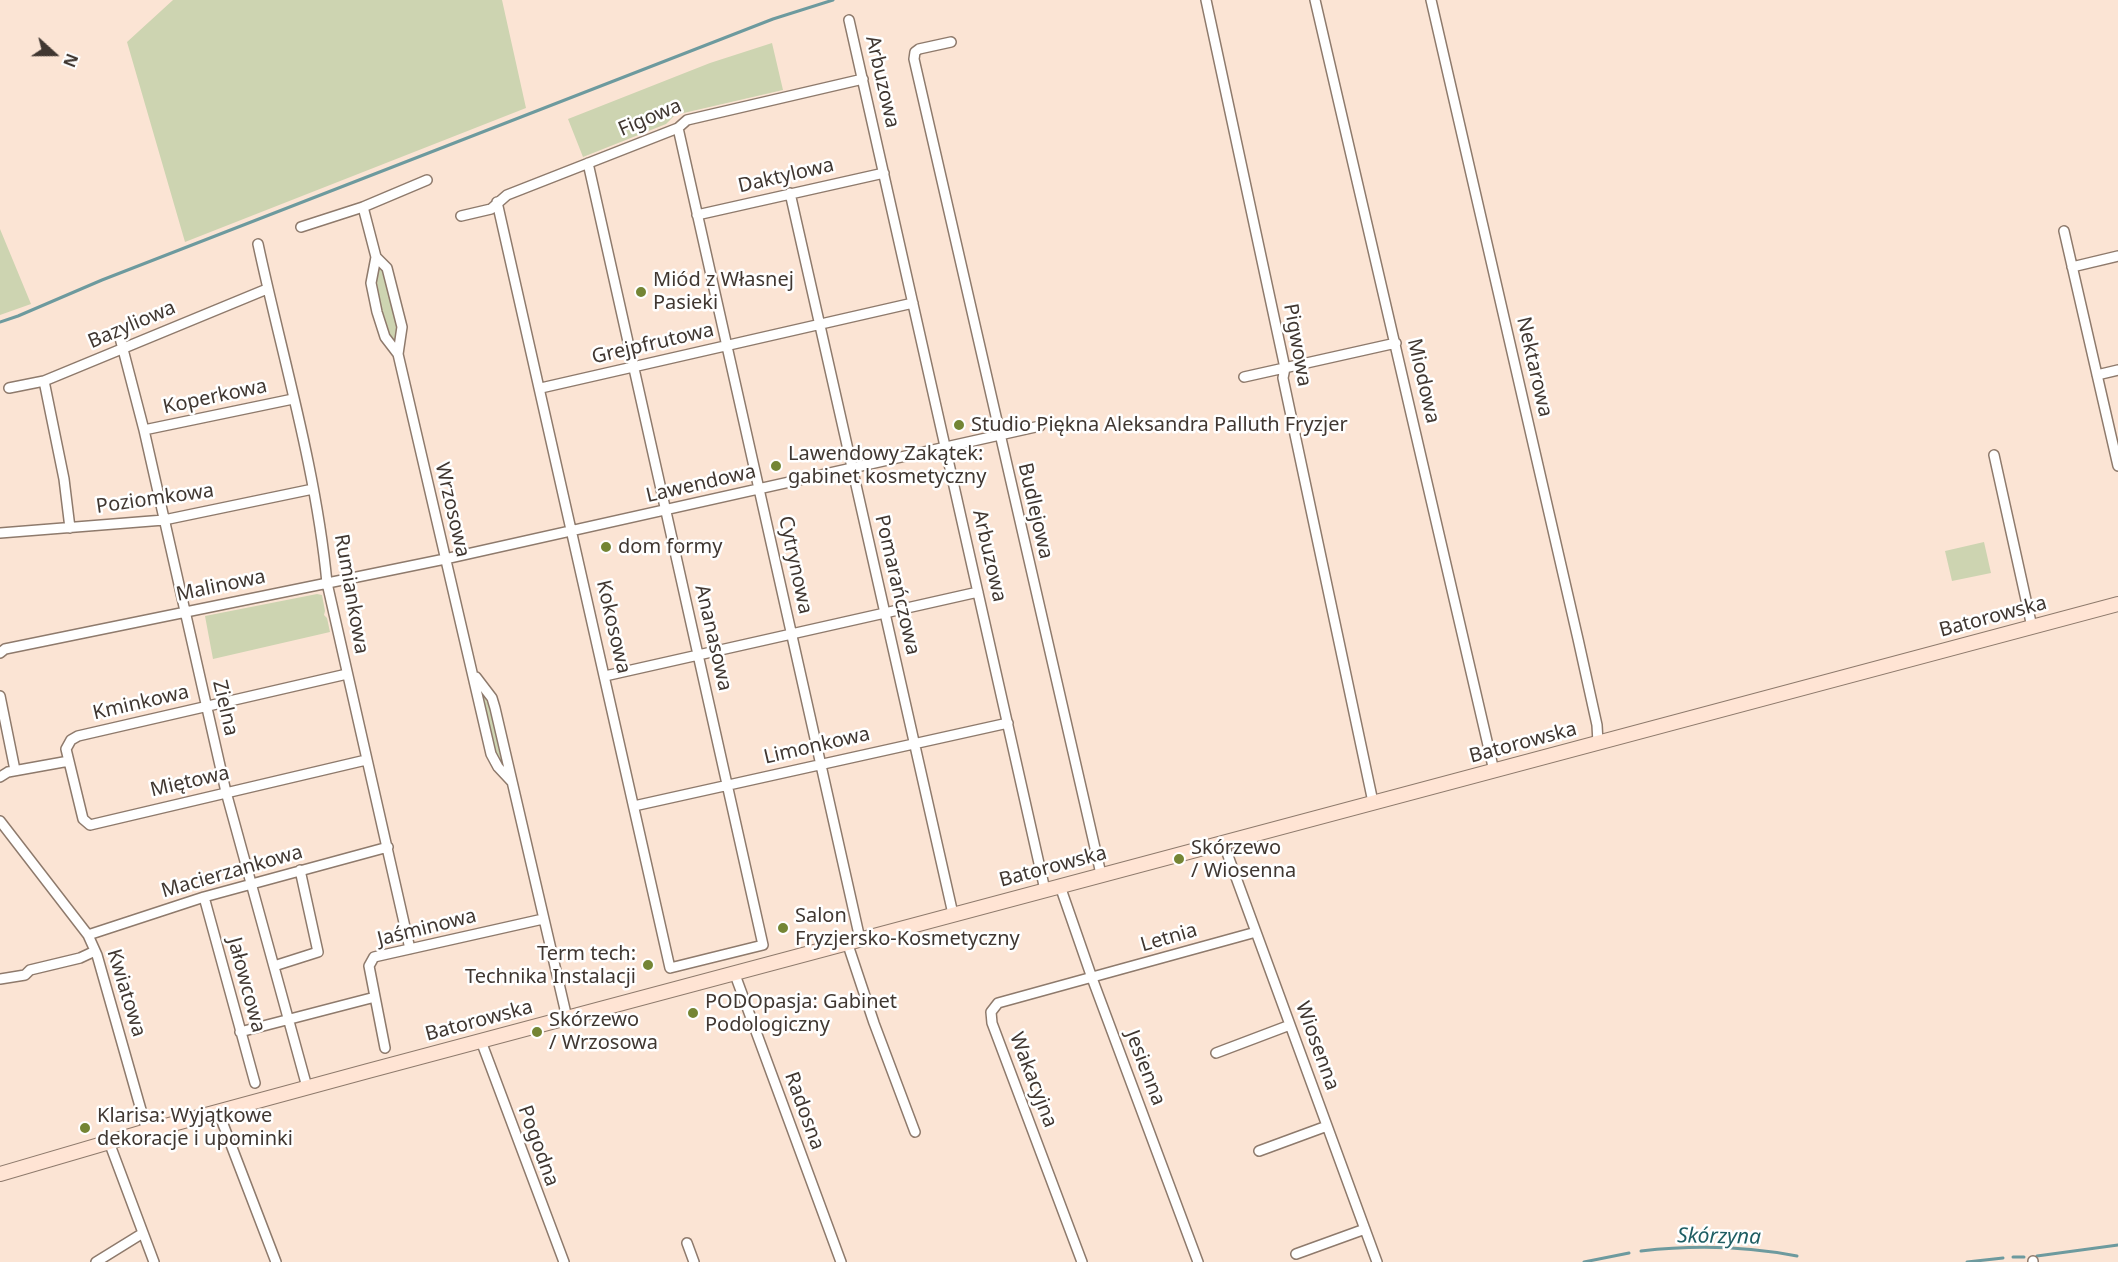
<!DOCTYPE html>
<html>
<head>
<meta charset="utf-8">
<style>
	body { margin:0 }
	#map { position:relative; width:2118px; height:1262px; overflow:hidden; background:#fbe4d4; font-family:"Noto Sans",sans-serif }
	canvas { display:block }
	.north { position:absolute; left:24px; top:24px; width:60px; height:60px; -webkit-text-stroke:4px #fff; paint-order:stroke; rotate:111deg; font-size:16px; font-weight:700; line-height:24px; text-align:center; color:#403731 }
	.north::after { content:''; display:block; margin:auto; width:21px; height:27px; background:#403731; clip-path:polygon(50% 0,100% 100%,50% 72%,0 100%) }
</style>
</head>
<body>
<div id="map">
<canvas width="2118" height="1262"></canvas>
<div class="north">N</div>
</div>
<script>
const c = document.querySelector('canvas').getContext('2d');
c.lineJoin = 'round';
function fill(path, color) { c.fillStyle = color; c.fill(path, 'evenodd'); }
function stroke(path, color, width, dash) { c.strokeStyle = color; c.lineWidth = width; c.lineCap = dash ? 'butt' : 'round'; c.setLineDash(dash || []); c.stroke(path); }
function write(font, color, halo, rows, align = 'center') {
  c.font = font + ' "Noto Sans",sans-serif'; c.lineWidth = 5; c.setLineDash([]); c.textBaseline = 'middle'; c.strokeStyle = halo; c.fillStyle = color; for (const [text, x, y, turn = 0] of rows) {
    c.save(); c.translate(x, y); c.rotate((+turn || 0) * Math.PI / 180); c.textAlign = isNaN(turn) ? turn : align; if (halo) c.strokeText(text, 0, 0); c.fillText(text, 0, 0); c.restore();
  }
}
fill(new Path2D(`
	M173,0H502L526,108L185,242L127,42Z
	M772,43L783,90L675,115L666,124L583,157L568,119L710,63Z
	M0,229L31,304L0,315Z
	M378,264L384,270L398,325L396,343C379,326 375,287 378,264Z
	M1984,542L1991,573L1952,581L1945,551Z
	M317,594L322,595L325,611L324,615L327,618L330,632L213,659L205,616Z
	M482,696H484L490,708L503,767L496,758Z`), '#cdd4b1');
stroke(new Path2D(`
	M0,322L18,316L102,280L773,19L833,0
	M1641,1251C1692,1245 1745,1246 1797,1256
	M2037,1256L2118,1245
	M2013,1257H2024
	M1584,1262L1629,1253
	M1967,1262L2003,1258`), '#6d9a9e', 3);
const street = new Path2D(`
	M1206,0L1285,368L1283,378L1373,802
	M1315,0L1494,771
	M1431,0L1578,639L1597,725L1598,743
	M849,20L1045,890
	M951,42L919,49L915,52L914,59L1101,874
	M678,128L860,939
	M790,193L953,914
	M497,202L670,968L763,945L588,163
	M363,207L376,257L371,283L377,312L385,337L398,354
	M697,215L884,173
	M461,216L491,209L507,195L678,128L687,120L863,79
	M301,227L363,207L427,180
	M2064,231L2118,466
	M258,244C282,356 316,468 327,583L410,949
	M376,257L387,268L402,327L398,354L491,754L498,767L512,782
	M2072,267L2118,256
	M119,334L144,430L226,792L307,1087
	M2097,375L2118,370
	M1244,377L1396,343
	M44,381L64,479L70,528
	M9,388L44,381L267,289
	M541,388L913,303
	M144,430L293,399
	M1994,455L2032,627
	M0,533L164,520L313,489
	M0,653L5,649L445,559L1040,426
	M347,674L78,736L71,740L66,749L83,819L90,825L366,760
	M605,676L978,592
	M476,677L492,698L495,708L567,1018
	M0,696L15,770
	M0,777L8,772L69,761
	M634,806L1008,723
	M0,821L88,935L97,955L147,1131
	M1223,842L1377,1262
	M1060,886L1092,978L1198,1262
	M204,897L255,1083
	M88,935L204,897L388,847
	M847,942L874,1023L915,1132
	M274,966L318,952L300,870
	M734,972L841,1262
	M0,979L25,975L30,970L80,958L95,951
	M240,1032L375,997
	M481,1041L564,1262
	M385,1048L369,966L374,957L543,919
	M1216,1053L1290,1025
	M218,1111L276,1262
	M109,1142L154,1262
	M1259,1151L1327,1126
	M687,1243L694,1262
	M1296,1254L1365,1229
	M96,1262L143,1233
	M1082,1262L992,1023L991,1012L998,1003L1256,932
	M2033,1262V1261`);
const secondary = new Path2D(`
	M0,1174L147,1131L368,1071L2118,604`);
stroke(street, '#8e7a6c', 12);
stroke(secondary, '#8e7a6c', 16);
stroke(street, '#fff', 9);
stroke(secondary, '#ffe4d4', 14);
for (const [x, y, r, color] of [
	[641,292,6,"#748534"],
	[959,425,6,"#748534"],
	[776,466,6,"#748534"],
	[606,547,6,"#748534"],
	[1179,859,6,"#748534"],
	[783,928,6,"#748534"],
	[648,965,6,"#748534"],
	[693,1013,6,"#748534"],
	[537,1032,6,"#748534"],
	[85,1128,6,"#748534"]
]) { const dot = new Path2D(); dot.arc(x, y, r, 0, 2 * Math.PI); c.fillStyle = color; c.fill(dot); stroke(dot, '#fff', 2); }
write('20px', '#403731', '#fff', [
	["Arbuzowa",882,82,77],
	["Figowa",650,118,-23],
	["Daktylowa",786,176,-13],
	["Bazyliowa",132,325,-23],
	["Grejpfrutowa",653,344,-13],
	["Pigwowa",1297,345,80],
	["Nektarowa",1534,367,77],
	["Miodowa",1423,381,77],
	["Koperkowa",215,397,-12],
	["Lawendowa",701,484,-13],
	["Poziomkowa",155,499,-8],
	["Wrzosowa",452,510,77],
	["Budlejowa",1035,511,77],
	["Arbuzowa",989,556,77],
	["Cytrynowa",795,565,78],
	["Pomarańczowa",897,585,77],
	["Malinowa",221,586,-12],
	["Rumiankowa",351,594,80],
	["Batorowska",1993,617,-15],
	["Kokosowa",613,627,77],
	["Ananasowa",713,638,77],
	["Kminkowa",141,703,-13],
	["Zielna",225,708,77],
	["Batorowska",1523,743,-15],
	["Limonkowa",817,746,-13],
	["Miętowa",190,782,-13],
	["Batorowska",1053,867,-15],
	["Macierzankowa",232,872,-16],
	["Jaśminowa",427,928,-14],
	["Letnia",1169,938,-16],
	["Jałowcowa",246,985,75],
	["Kwiatowa",126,993,73],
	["Batorowska",479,1021,-15],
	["Wiosenna",1317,1046,70],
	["Jesienna",1145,1068,69],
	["Wakacyjna",1033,1080,69],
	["Radosna",804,1111,70],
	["Pogodna",538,1146,70]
]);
write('20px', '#403731', '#fff', [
	["Miód z Własnej",653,280],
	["Pasieki",653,303],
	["Studio Piękna Aleksandra Palluth Fryzjer",971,425],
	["Lawendowy Zakątek:",788,454],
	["gabinet kosmetyczny",788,477],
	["dom formy",618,547],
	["Skórzewo",1191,848],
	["/ Wiosenna",1191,871],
	["Salon",795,916],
	["Fryzjersko-Kosmetyczny",795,939],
	["Term tech:",636,954,"right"],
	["Technika Instalacji",636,977,"right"],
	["PODOpasja: Gabinet",705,1002],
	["Podologiczny",705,1025],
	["Skórzewo",549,1020],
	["/ Wrzosowa",549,1043],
	["Klarisa: Wyjątkowe",97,1116],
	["dekoracje i upominki",97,1139]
], 'left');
write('italic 21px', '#1f5e63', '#fff', [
	["Skórzyna",1719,1237,1]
]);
</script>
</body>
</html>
